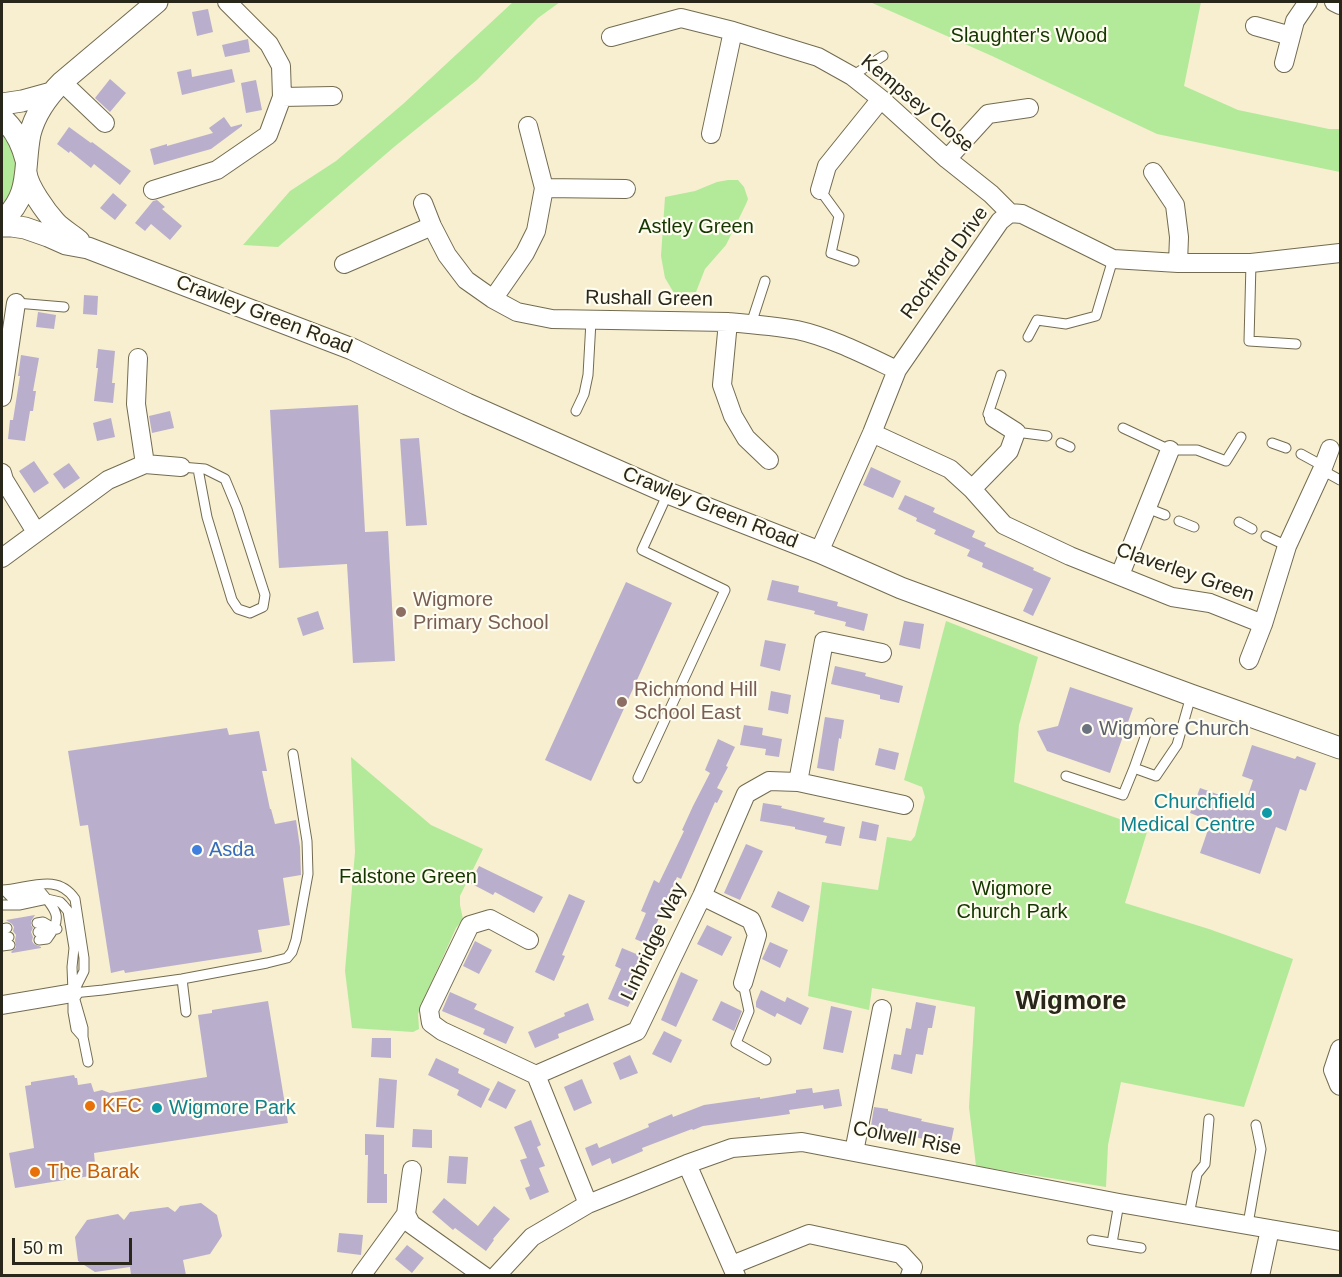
<!DOCTYPE html>
<html>
<head>
<meta charset="utf-8">
<style>
	body { margin:0 }
	#map { position:relative; width:1342px; height:1277px; overflow:hidden; background:#f7efd0; font-family:Arial,sans-serif }
	canvas { display:block }
	.frame { position:absolute; inset:0; border:3px solid #29261a; pointer-events:none }
	.scale { position:absolute; left:12px; top:1238px; width:120px; height:27px; box-sizing:border-box; border:3px solid #29261a; border-top:0; padding-left:8px; font-size:18px; line-height:21px; white-space:nowrap; color:#29261a; -webkit-text-stroke:4px #fffcf0; paint-order:stroke }
</style>
</head>
<body>
<div id="map">
<canvas width="1342" height="1277"></canvas>
<div class="frame"></div>
<div class="scale">50 m</div>
</div>
<script>
const c = document.querySelector('canvas').getContext('2d');
c.lineJoin = 'round';
function fill(path, color) { c.fillStyle = color; c.fill(path, 'evenodd'); }
function stroke(path, color, width, dash) { c.strokeStyle = color; c.lineWidth = width; c.lineCap = dash ? 'butt' : 'round'; c.setLineDash(dash || []); c.stroke(path); }
function write(font, color, halo, rows, align = 'center') {
  c.font = font + ' Arial,sans-serif'; c.lineWidth = 4.5; c.setLineDash([]); c.textBaseline = 'middle'; c.strokeStyle = halo; c.fillStyle = color; for (const [text, x, y, turn = 0] of rows) {
    c.save(); c.translate(x, y); c.rotate((+turn || 0) * Math.PI / 180); c.textAlign = isNaN(turn) ? turn : align; if (halo) c.strokeText(text, 0, 0); c.fillText(text, 0, 0); c.restore();
  }
}
fill(new Path2D(`
	M513,2H560L538,18L477,80L394,147L278,247L243,245L290,191L336,161L403,104Z
	M870,2H1201L1184,86L1238,110L1329,129H1340V172L1157,134L992,56Z
	M2,134C21,158 19,183 2,208Z
	M728,180H738L744,187L748,199L746,204L726,245L705,269L696,292L674,293L665,278L661,256L665,197L695,191L717,182Z
	M946,621L1038,657L1019,725L1014,782L1148,829L1125,903L1209,929L1293,959L1244,1107L1121,1082L1108,1145L1106,1187L976,1166L969,1107L975,1007L872,988L869,1010L808,996L822,882L878,890L887,837L911,841L915,836L925,797L922,787L904,780Z
	M351,757L431,825L483,849L460,896V905L463,919L456,928L424,999L418,1014L419,1029L413,1032L352,1028L345,971L355,852Z`), '#b2ea9a');
fill(new Path2D(`
	M208,9L213,32L197,36L192,12Z
	M248,39L250,52L225,57L222,45Z
	M191,69L192,77L232,69L235,82L182,95L177,72Z
	M110,79L126,93L110,112L95,98Z
	M256,80L262,110L246,113L241,83Z
	M224,117L231,127L242,124V126L211,149L154,165L150,149L167,144V146L213,133L209,128Z
	M69,127L91,143L92,142L131,171L120,185L94,164L91,168L70,151L69,153L57,144Z
	M113,193L127,205L115,220L100,208Z
	M157,200L165,207L162,209L182,226L170,240L151,224L145,231L135,223L153,201Z
	M84,295L98,296L97,315L83,314Z
	M38,312L56,315L54,329L36,327Z
	M98,349L115,351L112,383H115L113,403L94,401L98,368H96Z
	M21,355L39,358L33,391H36L33,411H30L25,441L8,439L10,420H13L20,376H18Z
	M358,405L365,532L388,531L395,661L353,663L347,564L279,568L270,410Z
	M170,411L174,428L152,433L149,416Z
	M111,418L115,437L97,441L93,423Z
	M419,438L427,525L406,526L400,439Z
	M34,461L49,483L34,493L19,471Z
	M69,463L80,478L64,489L53,474Z
	M871,467L901,481L893,498L863,485Z
	M905,495L935,508L933,512L975,531L972,537L986,543L984,546L1034,568L1033,570L1051,578L1033,616L1023,611L1033,589L982,567L983,563L967,556L970,550L934,534L936,530L916,521L917,518L898,509Z
	M772,580L799,586L798,592L838,602L837,606L868,614L864,631L845,626L846,622L814,614L815,611L767,600Z
	M626,582L672,603L591,781L545,760Z
	M318,611L324,629L303,636L297,618Z
	M904,621L924,624L920,649L899,645Z
	M765,640L786,644L780,671L760,666Z
	M835,666L866,673L865,676L903,686L899,703L880,699V695L831,684Z
	M1070,687L1133,708L1110,773L1047,751L1037,731L1058,726Z
	M771,691L791,695L788,714L768,710Z
	M825,717L844,720L841,739L839,738L834,771L817,768Z
	M744,725L763,728L762,735L782,739L779,757L765,755L766,749L740,745Z
	M227,728L229,735L259,731L267,771H262L270,809H271L275,824L296,820L300,847L301,875L283,878L290,925L258,930L262,952L125,973L124,970L111,973L88,825L80,826L68,751Z
	M718,739L735,747L726,766L728,767L717,788L723,791L717,803L715,802L681,879L677,877L662,911L655,927L661,929L654,947L635,939L646,913L641,911L654,880L659,883L684,831L682,830L693,806L710,773L705,770Z
	M1252,745L1295,759L1297,756L1316,763L1306,791L1300,789L1286,831L1276,827L1260,874L1200,853L1211,821L1190,813L1200,788L1245,804L1253,780L1242,776Z
	M879,748L899,753L895,770L875,765Z
	M763,803L782,806L781,808L825,818L823,822L845,827L841,846L825,843L827,836L795,829V827L760,821Z
	M862,821L879,825L876,841L859,838Z
	M746,844L763,851L740,900L724,893Z
	M479,866L543,897L534,913L495,892L493,895L470,883Z
	M778,891L810,906L803,922L771,907Z
	M569,894L585,901L562,955L565,956L554,981L535,972Z
	M35,915L31,921V925L33,928L31,932L33,937L32,941L34,944L41,947V948L12,953L11,952L16,947L15,940L16,935L13,931L14,927L12,924L6,920Z
	M707,925L732,937L722,956L697,944Z
	M475,941L492,950L479,974L463,966Z
	M770,942L788,950L780,968L762,959Z
	M622,948L641,956L629,987L636,990L628,1007L608,999L621,969L615,966Z
	M681,972L698,980L676,1027L661,1020Z
	M761,990L785,1002L787,997L809,1008L801,1025L777,1013L775,1017L756,1007V1002Z
	M450,992L477,1004L474,1009L514,1027L506,1044L483,1034L485,1029L442,1011Z
	M268,1001L288,1123L94,1153L96,1175L15,1188L9,1153L34,1148L25,1086L31,1085V1082L74,1075L75,1078H77L78,1085L91,1083L94,1092L102,1090L110,1093L207,1077L198,1015L212,1013V1010Z
	M721,1001L742,1011L734,1031L712,1020Z
	M916,1002L936,1006L932,1028H928L923,1055L916,1054L912,1074L891,1069L894,1054L901,1055L906,1028L911,1029Z
	M588,1003L594,1020L558,1034L559,1038L535,1048L528,1032L565,1016L564,1013Z
	M831,1006L852,1011L843,1053L823,1049Z
	M664,1031L682,1040L671,1063L652,1054Z
	M372,1038H391V1058L371,1057Z
	M630,1055L638,1073L620,1080L613,1063Z
	M436,1058L459,1069L458,1073L490,1089L481,1108L457,1095L459,1090L428,1075Z
	M379,1078L397,1080L394,1128L376,1127Z
	M582,1079L592,1103L574,1111L564,1087Z
	M498,1081L516,1090L506,1109L488,1100Z
	M812,1088L813,1093L839,1089L842,1106L824,1109L823,1105L789,1110L790,1114L776,1116L703,1126L693,1130L692,1129L642,1148L643,1151L612,1164L610,1158L592,1166L585,1148L597,1143L599,1148L649,1127L648,1124L672,1114L673,1117L704,1105L760,1097V1099L796,1093V1090Z
	M874,1107L888,1109V1111L922,1119L921,1121L954,1128L950,1147L932,1143L933,1141L900,1134V1131L871,1126Z
	M531,1120L541,1145L537,1147L545,1166L539,1168L549,1192L530,1200L525,1188L530,1186L520,1160L527,1158L514,1127Z
	M413,1129L432,1130V1148L412,1147Z
	M365,1134L384,1135V1174H387V1203H367L368,1155H365Z
	M449,1156L468,1157L466,1184L447,1183Z
	M444,1198L478,1226L494,1206L510,1219L493,1239L494,1240L486,1251L455,1228L453,1230L432,1212Z
	M201,1203L217,1215L222,1236L210,1254L183,1260L186,1275H131L130,1267L95,1272L78,1261L75,1237L87,1220L118,1214L124,1220L130,1212L168,1207L175,1212L180,1206Z
	M339,1233L363,1235L361,1255L337,1252Z
	M407,1245L424,1258L412,1273L395,1259Z`), '#b9afcc');
const service = new Path2D(`
	M852,76L883,56
	M820,190L839,216L831,253L854,261
	M1251,263L1249,341L1296,344
	M16,303L64,307
	M751,324L765,281
	M1028,337L1037,320L1066,324L1096,316L1113,259
	M576,411L584,394L588,375L591,321
	M994,418L988,414L1001,375
	M1123,428L1170,450H1197L1226,461L1241,437
	M1016,432L1047,436
	M1061,443L1070,447
	M1272,443L1286,448
	M1301,454L1323,466
	M181,467L205,469L225,479L237,508L265,595L263,607L250,613L238,609L232,600L207,517L198,469
	M1322,470L1340,480
	M1147,508L1165,515
	M1179,521L1194,527
	M1239,522L1252,529
	M1266,536L1287,546
	M1150,723L1134,768L1156,776L1177,745L1191,696
	M1066,776L1123,795L1134,768
	M638,778L725,590L642,550L668,493
	M2,890C28,889 57,872 75,899L84,958V971L73,993
	M5,891L11,897L41,892C57,911 63,918 47,939L39,940
	M2,905H19L47,899L60,902L63,905L68,911L74,948L72,967L73,992
	M37,923L43,922L55,929
	M2,929L7,928
	M38,932L57,929
	M2,938L9,937
	M2,946L10,945
	M182,979L186,1012
	M743,983L749,1011L736,1043L766,1060
	M73,993L103,990L182,979L267,963L287,958L292,952L296,940L308,874L307,841L293,754
	M83,1037L76,1029L73,1012V993L83,1028V1037L88,1062
	M1189,1215L1197,1174L1205,1164L1209,1119
	M1248,1224L1261,1149L1256,1125
	M1092,1240L1141,1248
	M1112,1243L1119,1203`);
const minor = new Path2D(`
	M1334,2L1340,5
	M1255,26L1291,36
	M611,37L681,18L733,31L818,57L852,76L881,99L947,159L991,194L1010,213
	M1284,63L1295,21L1308,2
	M62,82L105,123
	M282,97L333,96
	M711,134L733,31
	M947,159L988,114L1029,108
	M1153,172L1175,205L1179,237L1178,263
	M544,188L626,189
	M153,190L217,170L268,135L282,97L281,66L269,44L227,2
	M820,190L827,166L881,99
	M423,203L432,226L447,255L466,280L493,299L517,312L552,319L728,322C751,324 775,326 797,330C830,337 867,356 897,370
	M344,264L432,226
	M493,299L525,253L536,231L544,188L528,126
	M728,322L722,385L733,416L746,438L769,460
	M138,358L136,404L145,464
	M2,397L16,303
	M872,433L950,469L972,489L1004,525L1070,556L1172,597L1210,603L1263,624L1287,546L1322,470L1330,449
	M2,473L4,480L36,532
	M972,489L1009,451L1016,432L994,418
	M819,552L872,433L897,370L1000,221L1010,213L1022,214L1113,259L1178,263H1251L1340,253
	M2,558L108,480L145,464L181,467
	M1120,575L1170,450
	M1249,660L1263,624
	M798,782L824,641L882,653
	M702,896L751,920L757,935L743,983
	M529,940L490,919L470,925L429,1010L431,1023L442,1031L536,1075
	M2,1005L73,993
	M1340,1049L1333,1070L1339,1085L1340,1086
	M854,1152L882,1009
	M687,1164L736,1276
	M412,1170L406,1214L411,1224L484,1276
	M588,1204L536,1075L637,1031L702,896L746,794L769,781L798,782L904,805
	M732,1265L809,1234L901,1254L913,1267L910,1276
	M361,1276L406,1214
	M496,1276L532,1237L588,1204L687,1164L732,1148L802,1142L1119,1203L1340,1241
	M1260,1276L1270,1229`);
const tertiary = new Path2D(`
	M2,104L22,101L51,93
	M2,118C15,129 22,144 26,160
	M26,172C27,186 46,212 56,223C63,230 72,235 79,241
	M2,221C32,194 23,169 30,134C35,114 48,96 62,82L157,2
	M2,226H12L25,228L48,236L66,244L88,248L352,349L467,404L668,493L819,552L901,588L1191,695L1340,748`);
stroke(service, '#736b50', 11);
stroke(minor, '#736b50', 20);
stroke(tertiary, '#736b50', 23);
stroke(service, '#fff', 9);
stroke(minor, '#fff', 18);
stroke(tertiary, '#fff', 21);
for (const [x, y, r, color] of [
	[401,612,6,"#8d6e63"],
	[622,702,6,"#8d6e63"],
	[1087,729,6,"#6b7280"],
	[1267,813,6,"#0f9aa8"],
	[197,850,6,"#3f7fe0"],
	[90,1106,6,"#e8710a"],
	[157,1108,6,"#0f9aa8"],
	[35,1172,6,"#e8710a"]
]) { const dot = new Path2D(); dot.arc(x, y, r, 0, 2 * Math.PI); c.fillStyle = color; c.fill(dot); stroke(dot, '#fffcf0', 2); }
write('20px', '#143700', '#fffcf0', [
	["Slaughter's Wood",1029,36],
	["Astley Green",696,227],
	["Falstone Green",408,877],
	["Wigmore",1012,889],
	["Church Park",1012,912]
]);
write('20px', '#29261a', '#fffcf0', [
	["Kempsey Close",917,104,40],
	["Rochford Drive",945,263,-54],
	["Rushall Green",649,299,1],
	["Crawley Green Road",264,315,21],
	["Crawley Green Road",710,508,22],
	["Claverley Green",1185,573,19],
	["Linbridge Way",654,942,-65],
	["Colwell Rise",907,1139,11]
]);
write('20px', '#785e54', '#fffcf0', [
	["Wigmore",413,600],
	["Primary School",413,623],
	["Richmond Hill",634,690],
	["School East",634,713]
], 'left');
write('20px', '#5b616d', '#fffcf0', [
	["Wigmore Church",1099,729]
], 'left');
write('20px', '#0d838f', '#fffcf0', [
	["Churchfield",1255,802],
	["Medical Centre",1255,825],
	["Wigmore Park",169,1108,"left"]
], 'right');
write('20px', '#366cbe', '#fffcf0', [
	["Asda",209,850]
], 'left');
write('20px', '#c56008', '#fffcf0', [
	["KFC",102,1106],
	["The Barak",47,1172]
], 'left');
write('bold 26px', '#29261a', '#fffcf0', [
	["Wigmore",1071,1002]
]);
</script>
</body>
</html>
